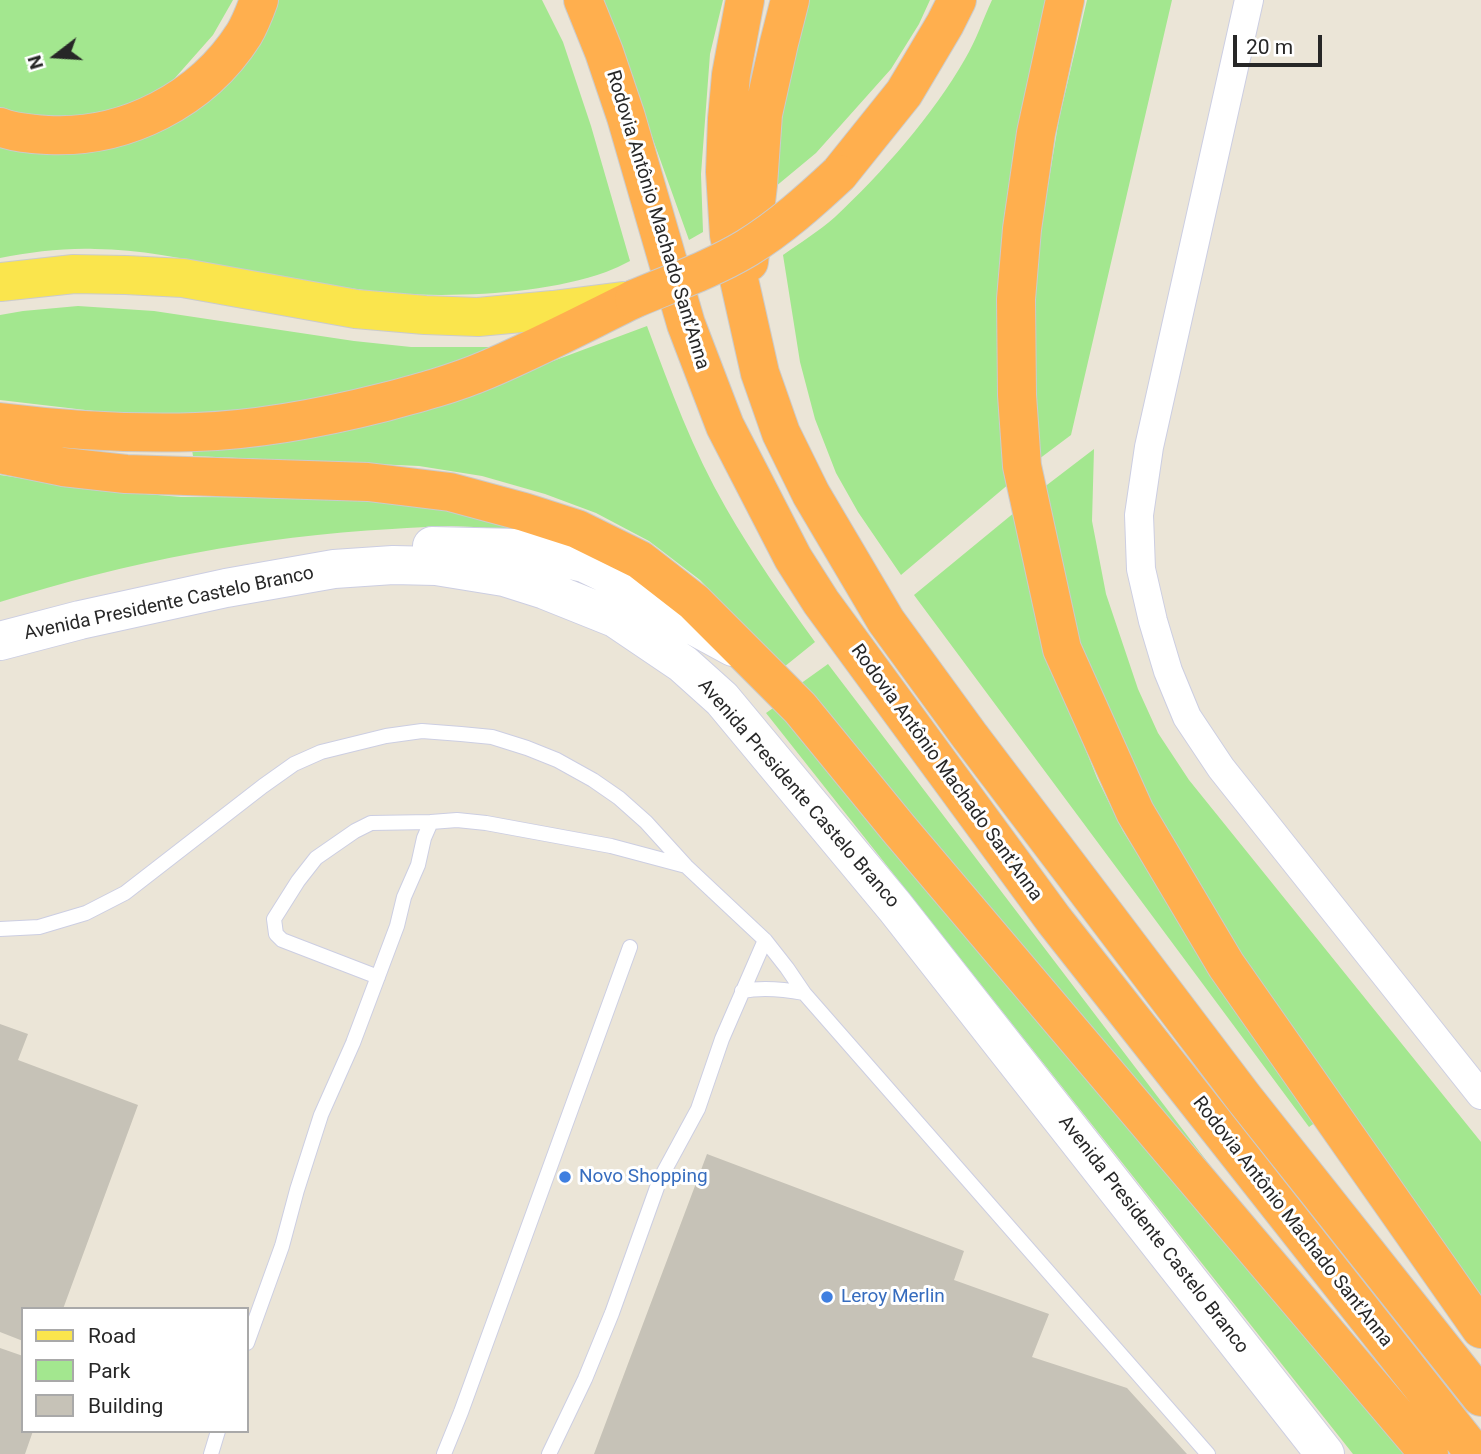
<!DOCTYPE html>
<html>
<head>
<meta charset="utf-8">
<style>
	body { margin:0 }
	#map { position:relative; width:1481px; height:1454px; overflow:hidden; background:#ebe5d7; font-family:Roboto,sans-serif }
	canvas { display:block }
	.legend { position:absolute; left:21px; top:1307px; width:228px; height:126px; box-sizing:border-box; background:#fff; border:2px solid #a9a9a9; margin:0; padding:9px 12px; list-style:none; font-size:21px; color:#272727 }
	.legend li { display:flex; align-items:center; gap:14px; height:35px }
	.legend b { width:35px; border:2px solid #a9a9a9 }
	.north { position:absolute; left:21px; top:21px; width:70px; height:70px; -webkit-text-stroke:5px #fff; paint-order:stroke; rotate:253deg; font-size:19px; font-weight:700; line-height:28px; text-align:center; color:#272727 }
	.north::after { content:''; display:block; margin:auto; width:24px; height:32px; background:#272727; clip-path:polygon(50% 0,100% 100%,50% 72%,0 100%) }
	.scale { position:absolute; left:1233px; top:35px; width:89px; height:32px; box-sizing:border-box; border:4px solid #272727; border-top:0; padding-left:9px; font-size:21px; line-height:24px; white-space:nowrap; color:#272727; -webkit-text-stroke:5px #fff; paint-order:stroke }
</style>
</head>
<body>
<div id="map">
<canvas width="1481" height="1454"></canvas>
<ul class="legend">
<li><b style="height:9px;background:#fae54d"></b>Road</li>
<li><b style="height:19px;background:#a3e78f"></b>Park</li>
<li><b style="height:19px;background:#c6c2b7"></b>Building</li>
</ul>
<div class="north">N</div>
<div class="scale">20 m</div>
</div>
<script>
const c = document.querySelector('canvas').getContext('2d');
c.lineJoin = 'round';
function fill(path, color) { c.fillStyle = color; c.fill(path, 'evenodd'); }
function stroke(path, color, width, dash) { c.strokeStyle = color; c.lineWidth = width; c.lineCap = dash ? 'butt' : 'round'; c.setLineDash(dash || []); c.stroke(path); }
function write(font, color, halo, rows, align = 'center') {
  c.font = font + ' Roboto,sans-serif'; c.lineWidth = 6; c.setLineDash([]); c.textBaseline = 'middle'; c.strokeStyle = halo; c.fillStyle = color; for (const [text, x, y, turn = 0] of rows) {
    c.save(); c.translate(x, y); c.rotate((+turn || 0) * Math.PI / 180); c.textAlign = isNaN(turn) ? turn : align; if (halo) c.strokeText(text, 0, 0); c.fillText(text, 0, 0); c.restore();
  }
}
fill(new Path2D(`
	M0,0H233L213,35L167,87L125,107L57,120L0,109Z
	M272,0H542L563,42L591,126L630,261C622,265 614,269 606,272C545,294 454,298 390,293C335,288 281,276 227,267C184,259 139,249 95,249C63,248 31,252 0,258V139L118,142Z
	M603,0H723L710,54L701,174L703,232L689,240Z
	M806,0H930L919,24L891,69L816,153L775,187L781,123Z
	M992,0H1050L1010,483L901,575L858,512L836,473L815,419L800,362L783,255C800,243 819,231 835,217C881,174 934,114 965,59C976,41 983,19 992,0Z
	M1087,0H1172L1071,435L1039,459L1033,379L1034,307L1038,246L1059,119Z
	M78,306L154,311L354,341L411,347H506L343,397L190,417L111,413L0,400V315L23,311Z
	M647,326C670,388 693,451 726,508C753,555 783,598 815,642L784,667L700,580L649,541L596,513L545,494L482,476L419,466L193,456L192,450L451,399Z
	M1094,449L1092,521L1106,594L1138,689L1158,733L1189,780L1481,1142V1303L1176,861L1080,646L1043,488Z
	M0,475L99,490L181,497L389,498L541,532C511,530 481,527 451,526C431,526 412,528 392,529C259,536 127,562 0,602Z
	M1015,512L1077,728L1097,778L1123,831L1153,879L1316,1122L1309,1127L914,595Z
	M828,664L1231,1193L800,684Z
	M776,706L1416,1454H1353L766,713Z`), '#a3e78f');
fill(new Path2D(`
	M0,1024L28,1034L18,1060L138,1105L63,1309H23V1341L0,1332Z
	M707,1154L964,1251L954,1280L1049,1314L1032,1357L1127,1388L1187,1454H594Z
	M0,1348L23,1356V1431H33L25,1454H0Z`), '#c6c2b7');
const service = new Path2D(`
	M0,929L39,927L86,913L125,893L263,786L294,764L321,752L386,736L422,731L461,734L492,737L527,748L557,760L593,780L619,798L646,822L686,866L765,940L787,968L804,993L1208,1454
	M378,977L282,940L276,934L274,919L298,881L316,858L355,831L371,823L431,822
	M742,991C763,987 783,989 804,993
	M247,1343L282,1246L297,1190L321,1115L353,1043L397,926L404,897L418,865L424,838L431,822L457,820L486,823L611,846L686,866
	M211,1454L218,1431
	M444,1454L461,1412L630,947
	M549,1454L585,1379L612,1313L660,1179L698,1109L722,1039L765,940`);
const minor = new Path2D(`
	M1249,0L1149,447L1139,515L1141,569L1153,621L1168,671L1187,717L1221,768L1481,1095`);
const secondary = new Path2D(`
	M432,546L517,548L584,563L613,577L663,609L733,647
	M0,641L80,620L226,588L334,569L393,565L436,566L504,577L545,590L615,618L683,664L722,699L895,907L1325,1454`);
const primary = new Path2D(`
	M0,282L74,274L126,275L183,278L356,309L425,315L478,317L553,310L623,301`);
const motorway = new Path2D(`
	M583,0L604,52L626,117L686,324L725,426L793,558L821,602L1054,920L1475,1454
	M745,0L731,75L727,119L725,172L729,235L760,373L781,433L811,494L886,621L969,735L1244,1098L1481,1397
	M1065,0L1036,133L1022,229L1016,299L1017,395L1022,466L1062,649L1135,812L1226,965L1481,1329
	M0,127C15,133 32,134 48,135C125,139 202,100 244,34C250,24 255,11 259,0
	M839,174L904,93L945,24L957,0
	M749,262L758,185L763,114L779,43L790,0
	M0,422C65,430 131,434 196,432C257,430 326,417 385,402C419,393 453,384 486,370C536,349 585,323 634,299
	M0,454L63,467L126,474L368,482L450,492L524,512L577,529L640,560L694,602L800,708L899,829L1429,1454`);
stroke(service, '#cccee2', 16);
stroke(minor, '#cccee2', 30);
stroke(secondary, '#cccee2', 40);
stroke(primary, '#cbcbcb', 40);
stroke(motorway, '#cbcbcb', 40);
stroke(service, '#fff', 14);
stroke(minor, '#fff', 28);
stroke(secondary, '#fff', 38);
stroke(primary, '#fae54d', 38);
stroke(motorway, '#ffaf4e', 38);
const motorwayBridge = new Path2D(`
	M634,299C672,283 712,269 747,248C781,227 810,201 839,174`);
stroke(motorwayBridge, '#cbcbcb', 40, []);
stroke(motorwayBridge, '#ffaf4e', 38);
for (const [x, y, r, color] of [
	[565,1177,7,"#3f7fe0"],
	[827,1297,7,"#3f7fe0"]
]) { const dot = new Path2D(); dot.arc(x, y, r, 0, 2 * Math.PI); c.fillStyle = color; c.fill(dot); stroke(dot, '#fff', 2.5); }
write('19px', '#272727', '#fff', [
	["Rodovia Antônio Machado Sant'Anna",657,220,73],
	["Avenida Presidente Castelo Branco",169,604,-12],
	["Rodovia Antônio Machado Sant'Anna",946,773,54],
	["Avenida Presidente Castelo Branco",798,794,49],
	["Rodovia Antônio Machado Sant'Anna",1292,1222,52],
	["Avenida Presidente Castelo Branco",1153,1235,52]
]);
write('19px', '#366cbe', '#fff', [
	["Novo Shopping",579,1177],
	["Leroy Merlin",841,1297]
], 'left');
</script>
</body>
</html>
